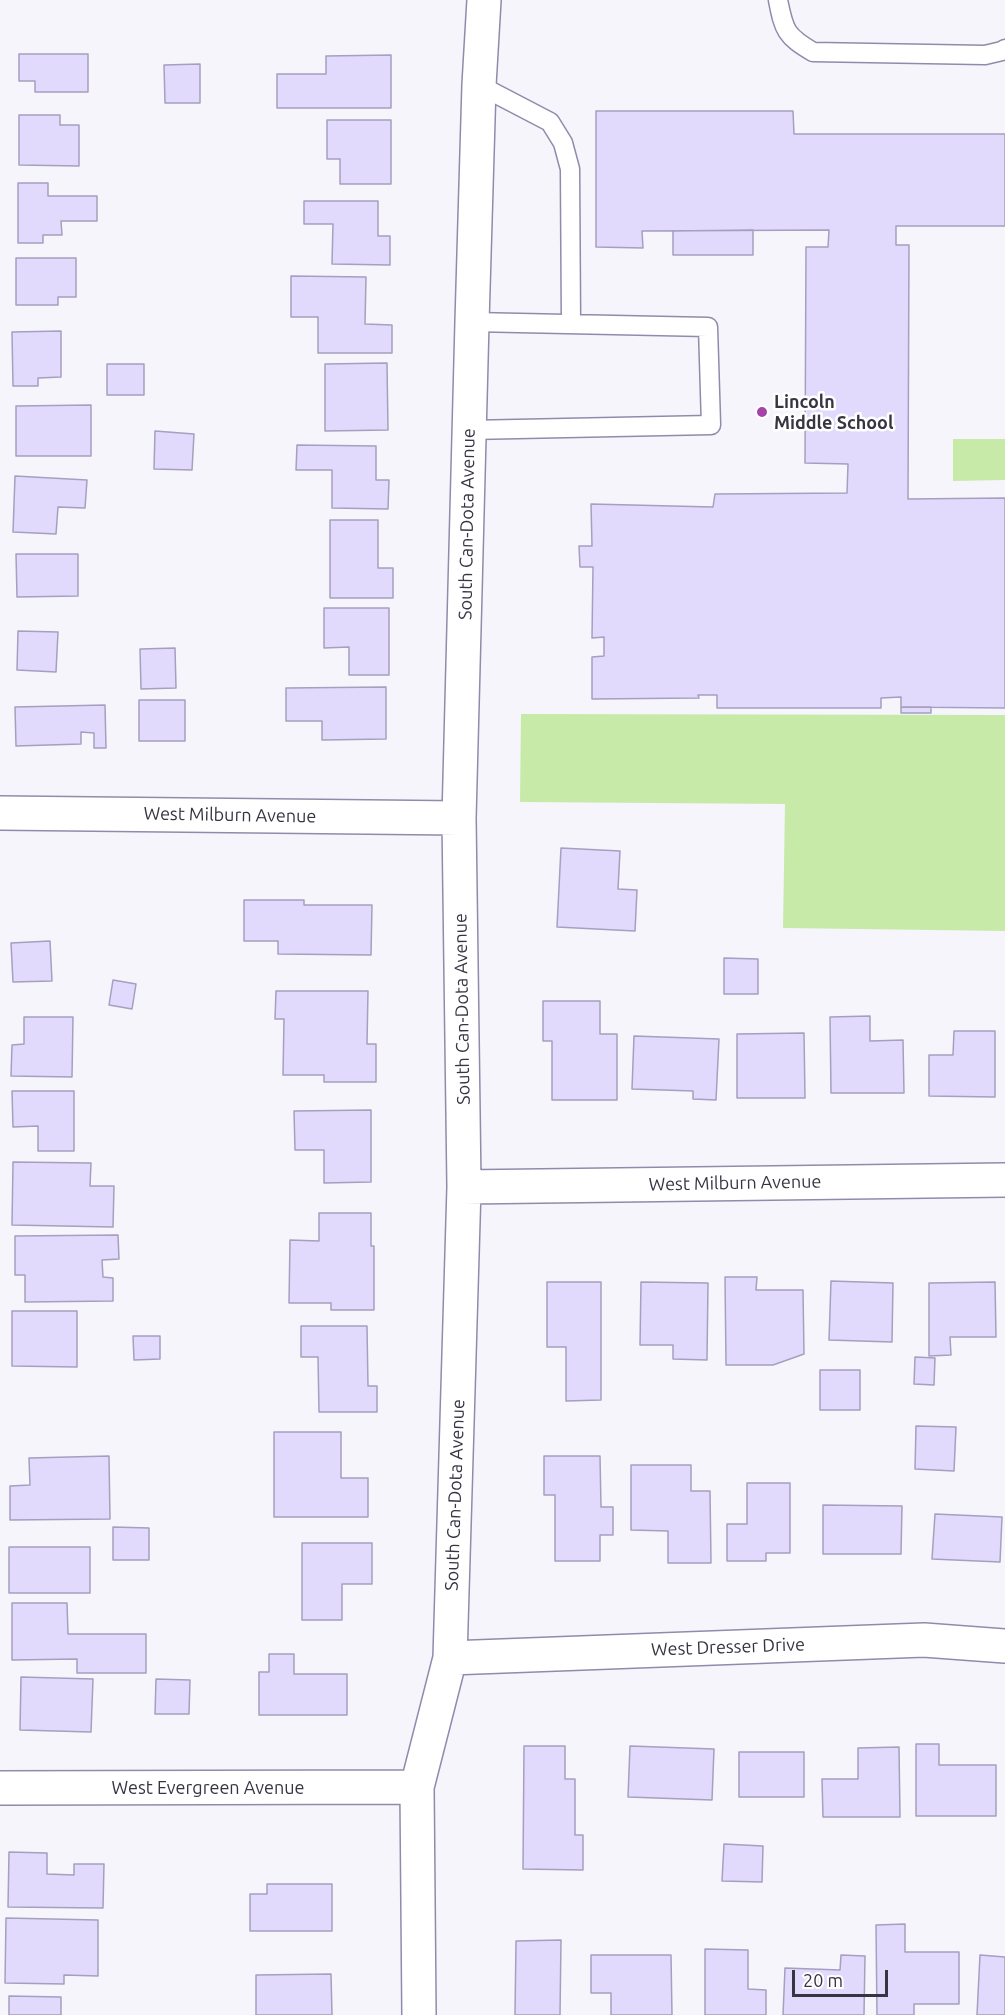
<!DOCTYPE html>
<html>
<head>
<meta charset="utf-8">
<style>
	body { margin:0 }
	#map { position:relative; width:1005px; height:2015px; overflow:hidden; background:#f6f5fc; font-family:Ubuntu,sans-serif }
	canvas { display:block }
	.scale { position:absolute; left:792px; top:1970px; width:96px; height:27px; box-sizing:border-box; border:3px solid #383543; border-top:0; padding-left:8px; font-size:18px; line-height:21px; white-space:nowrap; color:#383543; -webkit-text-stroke:4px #fff; paint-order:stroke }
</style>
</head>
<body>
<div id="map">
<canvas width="1005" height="2015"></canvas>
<div class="scale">20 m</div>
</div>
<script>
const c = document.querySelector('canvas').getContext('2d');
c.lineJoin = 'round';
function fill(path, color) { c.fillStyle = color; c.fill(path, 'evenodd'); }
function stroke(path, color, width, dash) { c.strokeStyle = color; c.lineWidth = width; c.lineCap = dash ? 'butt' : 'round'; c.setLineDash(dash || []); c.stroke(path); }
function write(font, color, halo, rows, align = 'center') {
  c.font = font + ' Ubuntu,sans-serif'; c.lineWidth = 5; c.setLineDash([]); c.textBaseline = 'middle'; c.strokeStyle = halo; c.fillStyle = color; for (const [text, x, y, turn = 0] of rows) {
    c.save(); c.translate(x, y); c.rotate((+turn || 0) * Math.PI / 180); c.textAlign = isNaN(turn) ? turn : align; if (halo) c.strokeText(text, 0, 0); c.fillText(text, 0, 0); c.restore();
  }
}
fill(new Path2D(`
	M953,439H1005V480L953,481Z
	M521,714L1005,715V931L783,928L785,804L520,802Z`), '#c7eaa9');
const building = new Path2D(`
	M19,54H88V92H35V81H19Z
	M391,55V108H277V74H326V56Z
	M200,64V103H165L164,65Z
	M596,111H793L794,134H1005V226H896V245H909L908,499L1005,498V708L901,707V697L881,698V708H717V695H698L699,698L592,699V657L604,656V637L592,638L593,567H580L579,546H592L591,504L713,507L715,494L847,493L848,464L805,463L806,247H828L829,230L642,231L643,248L596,247Z
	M19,115H60V125H79V166L19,165Z
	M327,120H391V184H340V159H327Z
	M18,183H48V196H97V221H61L62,235H43V243H18Z
	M304,201H378V236H390V265L332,264L333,224H304Z
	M753,230V255H673V231Z
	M16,258H76V297H58V305H16Z
	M291,276L366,277L365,324L392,325V353H318V317H291Z
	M61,331V377L38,378V386H13L12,332Z
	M387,363L388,430L325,431V364Z
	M107,364H144V395H107Z
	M91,405V456H16V406Z
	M155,431L194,434L192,470L154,469Z
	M297,445L376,446V480H389L388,509L332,508V470H296Z
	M15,476L87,480L85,508L58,507L56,534L13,532Z
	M330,520H378V568H393V598H330Z
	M16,554H78V596L17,597Z
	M324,608H389V675H349V647L324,648Z
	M18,631L58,632L56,672L17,670Z
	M175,648L176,688L141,689L140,649Z
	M386,687V739L322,740V721H286V688Z
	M139,700H185V741H139Z
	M105,705L106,748H94V733L81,732V744L16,746L15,707Z
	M901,707H931V713H901Z
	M561,848L620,851L618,889L637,890L635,931L557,927Z
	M244,900H304V905H372L371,955L278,954V941H244Z
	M50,941L52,981L13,982L11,943Z
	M724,958L758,959V994H724Z
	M113,980L136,984L132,1009L109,1005Z
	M276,991H368L367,1044H376V1082H324V1075H283L284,1019H275Z
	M543,1001H600V1034H617V1100H552V1041H543Z
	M870,1016V1041L903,1040L904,1093H831L830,1017Z
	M24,1017H73L72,1077L11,1076L12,1045L24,1044Z
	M954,1031H995V1097L929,1096V1055H953Z
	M804,1033L805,1098H737V1034Z
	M634,1036L719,1039L716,1100L693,1099V1091L632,1089Z
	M12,1091H74V1151H38V1126L13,1127Z
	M371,1110V1182L324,1183V1150H295L294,1111Z
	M13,1162L91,1163L90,1186H114L113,1227L12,1225Z
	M319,1213H371V1246H374V1310H331V1303H289L290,1240L319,1241Z
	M118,1235L119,1259L102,1260L103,1277L113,1278V1301L25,1302V1275H15V1236Z
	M725,1277H757L756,1290H803L804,1354L773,1365H726Z
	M831,1281L893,1283L892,1342L829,1340Z
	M547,1282H601V1400L566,1401V1347H547Z
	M641,1282L708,1283L707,1360L673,1359V1345H640Z
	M995,1282L996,1337H950L951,1355L929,1356V1283Z
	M12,1311H77V1367L12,1366Z
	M301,1326H367L368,1386H377V1412H319L318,1357H301Z
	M133,1336H160V1359L134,1360Z
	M915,1357L935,1358L934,1385L914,1384Z
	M820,1370H860V1410H820Z
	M916,1426L956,1427L954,1471L915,1469Z
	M274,1432H341V1478H368V1517H274Z
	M109,1456L110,1519L10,1520V1486L30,1485L29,1458Z
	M544,1456H600L601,1507H613V1535H600V1561H555V1495H544Z
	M631,1465H691V1491H710L711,1563H668V1531L631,1530Z
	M747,1483H790V1553H766V1561H727V1524H747Z
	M823,1505L902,1506L901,1554H823Z
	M935,1514L1002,1517L1000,1562L932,1559Z
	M113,1527L149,1528V1560H113Z
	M302,1543H372V1584H342V1620H302Z
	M9,1547H90V1593H9Z
	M12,1603H67L68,1634H146V1673H77V1659L12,1660Z
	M269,1654H294V1674H347V1715H259V1672H269Z
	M21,1677L93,1679L91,1732L20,1730Z
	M156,1679L190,1680L189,1714H155Z
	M916,1744H939V1765H996V1816H916Z
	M524,1746H565V1779H575V1835H583V1870L523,1869Z
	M630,1746L714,1749L712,1800L628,1797Z
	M899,1747L900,1817H823L822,1779H858V1748Z
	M739,1752H804V1797H739Z
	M724,1844L763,1846L762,1882L722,1881Z
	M9,1852L47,1853V1874L74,1875V1864H104L103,1908L8,1907Z
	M267,1884H332V1931H250V1894H267Z
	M6,1918L98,1920V1976L64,1975V1984L5,1983Z
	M905,1924V1952H959V2004H914V2015H877L876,1925Z
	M561,1940L560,2015H515L516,1941Z
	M705,1949L748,1950V1989L766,1990V2015H705Z
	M591,1955H671L672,2015H611V1993H591Z
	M841,1955L865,1956L864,2015H783L785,1968L840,1970Z
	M980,1955L1005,1957V2015H977Z
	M331,1974L332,2015H256V1975Z
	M9,1996L61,1997V2015H9Z`);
fill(building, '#e1dafc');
stroke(building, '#a69fbf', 1.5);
const service = new Path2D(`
	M778,0C784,31 786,36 813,52L985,55L1002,51L1005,49
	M479,85L550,122L563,143L570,169L571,324
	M469,430L711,425L708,327L472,322`);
const minor = new Path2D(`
	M0,813L459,818
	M464,1187L1005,1180
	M450,1658L924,1640L1005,1646
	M0,1788L417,1787
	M419,2015L417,1787L450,1658L464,1187L459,818L472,322L479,85L484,0`);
stroke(service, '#908bab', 21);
stroke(minor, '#908bab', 36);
stroke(service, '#fff', 18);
stroke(minor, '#fff', 33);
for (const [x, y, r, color] of [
	[762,412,6,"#a643a9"]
]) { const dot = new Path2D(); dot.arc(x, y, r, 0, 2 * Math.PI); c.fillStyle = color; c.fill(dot); stroke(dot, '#fff', 2); }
write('bold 18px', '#383543', '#fff', [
	["Lincoln",774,402],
	["Middle School",774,423]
], 'left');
write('18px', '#383543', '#fff', [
	["South Can-Dota Avenue",467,524,-89],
	["West Milburn Avenue",230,815,1],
	["South Can-Dota Avenue",462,1009,-91],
	["West Milburn Avenue",735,1183,-1],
	["South Can-Dota Avenue",455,1495,-88],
	["West Dresser Drive",728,1647,-2],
	["West Evergreen Avenue",208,1788]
]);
</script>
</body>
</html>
